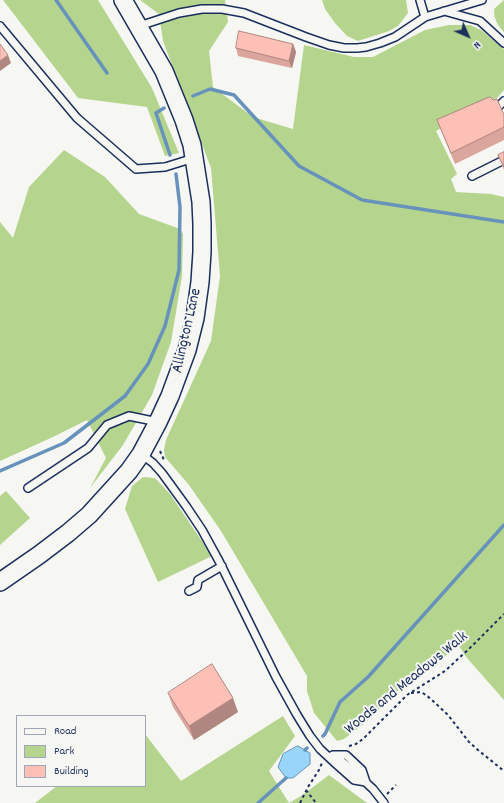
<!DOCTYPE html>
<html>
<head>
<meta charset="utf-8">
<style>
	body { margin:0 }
	#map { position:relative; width:504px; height:803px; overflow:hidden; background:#f6f6f2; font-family:Dekko,sans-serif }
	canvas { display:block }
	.legend { position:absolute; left:16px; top:715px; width:130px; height:72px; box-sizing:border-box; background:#f6f6f2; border:1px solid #9ea6b7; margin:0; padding:5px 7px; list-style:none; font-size:12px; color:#1b2f5e }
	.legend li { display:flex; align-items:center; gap:8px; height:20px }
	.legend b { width:20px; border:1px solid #9ea6b7 }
	.north { position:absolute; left:448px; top:16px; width:40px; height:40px; -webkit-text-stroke:3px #f6f6f2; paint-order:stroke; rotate:135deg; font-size:11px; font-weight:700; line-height:16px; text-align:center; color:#1b2f5e }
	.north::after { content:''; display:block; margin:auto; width:14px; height:18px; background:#1b2f5e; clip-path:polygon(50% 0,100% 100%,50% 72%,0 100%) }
</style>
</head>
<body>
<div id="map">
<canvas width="504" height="803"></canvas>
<ul class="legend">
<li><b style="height:5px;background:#f6f6f2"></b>Road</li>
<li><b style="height:11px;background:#b5d58e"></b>Park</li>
<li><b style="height:11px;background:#fcc0b7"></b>Building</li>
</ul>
<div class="north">N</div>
</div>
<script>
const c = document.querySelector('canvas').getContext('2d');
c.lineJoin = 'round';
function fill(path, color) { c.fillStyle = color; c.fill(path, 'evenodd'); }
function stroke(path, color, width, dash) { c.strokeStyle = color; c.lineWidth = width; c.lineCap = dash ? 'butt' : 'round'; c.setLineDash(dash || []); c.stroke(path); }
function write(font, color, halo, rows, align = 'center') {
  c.font = font + ' Dekko,sans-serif'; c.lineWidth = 4; c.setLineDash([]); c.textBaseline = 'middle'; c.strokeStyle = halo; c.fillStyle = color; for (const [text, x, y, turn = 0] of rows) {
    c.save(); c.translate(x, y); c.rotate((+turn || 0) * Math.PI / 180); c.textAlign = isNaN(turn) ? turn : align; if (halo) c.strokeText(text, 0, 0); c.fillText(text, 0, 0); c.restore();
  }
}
fill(new Path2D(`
	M3,0H98L152,88L179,153L165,156L147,107L78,98Z
	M140,0H225L228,22L209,51L213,87L253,117L293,129L304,45L354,57H373L425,30L449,25H470L481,30L504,49V90L497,98L488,101L436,131L457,174L451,179L456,192L491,194L504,197V700L467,658L459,646L401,688L365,723L344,739L337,741L314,713L307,691V676L221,531L189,485L165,457L164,450L166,440L211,341L220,276L211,168L163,41L159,14Z
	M322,0H406L408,13L398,26L389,31L358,41L347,36L335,23L325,9Z
	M504,0V32C497,25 494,19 494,9Z
	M64,150L105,177L139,214L180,229L183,234L182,276L171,342L152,395L123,445L90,488L106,458L87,420L53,437L0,461V222L13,238L29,187Z
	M143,477L155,478L170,494L212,556L158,582L125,509L132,486Z
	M6,491L30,518L0,545V496Z
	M283,716L295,736L269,771L289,803L304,794L329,775L367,803H35L57,786H145V734L181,781Z`), '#b5d58e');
const water = new Path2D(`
	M298,746L310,753V764L293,778H286L278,767L283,754Z`);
fill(water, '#99d4f9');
stroke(water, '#6792bb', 1);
stroke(new Path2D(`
	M56,0L107,73
	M193,96L210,89L234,95L299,166L362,200L504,222
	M164,108L156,113L170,155
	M0,471L64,443L125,396L148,364L165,326L179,270L180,207L176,174
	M323,736L325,734L340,702L368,677L504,525
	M305,750L307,748
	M258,803L286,778`), '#6792bb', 3.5);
const service = new Path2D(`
	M420,0L425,17
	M444,11L480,21L504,43
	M0,26L77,118L136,169L165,167L194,158
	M139,26L179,13L202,9H222L244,13L306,37L329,45L344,48H357L366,47L380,43L395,37L425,17L482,0
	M499,106L504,101
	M472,176L504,160
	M141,454L153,463L162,473L186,506L202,530L219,561L276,677L297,715L310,736L320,749L336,764L354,780L366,782
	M28,488L88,448L107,425L129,416L158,422
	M189,591L197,587L198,580L222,566
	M333,755H346L362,770L366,782
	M329,756L340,760L350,768L373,789L384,803`);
const tertiary = new Path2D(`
	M0,582L39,555L68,533L89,515L129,471L141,454L158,422L170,396L187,350L195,318L200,282L202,252V224L201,202L192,145L184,120L164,71L123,0`);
stroke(service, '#1b2f5e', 10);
stroke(tertiary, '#1b2f5e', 20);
stroke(new Path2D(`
	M160,451L164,460
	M411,693L421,692L426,695L433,701L448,715L469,742L478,750L504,771
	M349,746L356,744L363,739L407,695L445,671L472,646L504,614
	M306,790L316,803
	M387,794L396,785
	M300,803L308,787L319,770L322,763`), '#1b2f5e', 2, [3, 3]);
stroke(service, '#f6f6f2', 7);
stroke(tertiary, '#f6f6f2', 17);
fill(new Path2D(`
	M293,44L296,52L292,68L238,56L236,48Z
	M504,115V140L455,164L437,120Z
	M504,152V170L498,155Z
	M168,693L238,712L194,740L173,707Z`), '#d9a59d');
fill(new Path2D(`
	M293,44L296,52L292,68L289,61Z
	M8,55L11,63L0,71V61Z
	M233,698L238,712L194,740L189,726Z`), '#b08680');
const building = new Path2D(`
	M239,31L293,44L289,61L236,48Z
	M0,44L8,55L0,61Z
	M490,97L493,100L497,99L504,115V127L451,153L437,120Z
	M504,152V167L498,155Z
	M212,664L233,698L189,726L168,693Z`);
fill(building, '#fcc0b7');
stroke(building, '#b08680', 1);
write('16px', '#1b2f5e', '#f6f6f2', [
	["Allington Lane",188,331,-77],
	["Woods and Meadows Walk",407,684,-39]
]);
</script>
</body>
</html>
